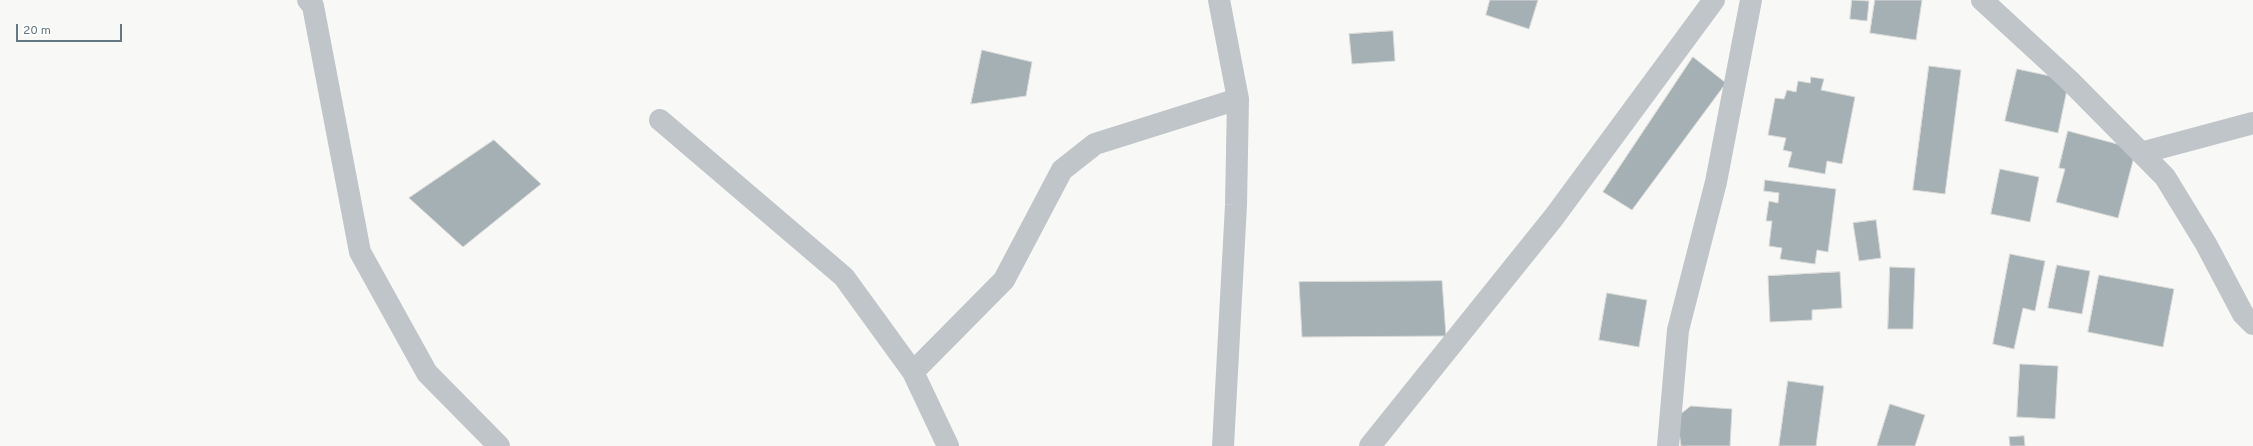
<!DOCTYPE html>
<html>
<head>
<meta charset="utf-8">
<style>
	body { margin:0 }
	#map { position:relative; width:2253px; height:446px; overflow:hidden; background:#f8f8f6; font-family:Overpass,sans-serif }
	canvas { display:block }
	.scale { position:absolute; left:16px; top:24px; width:106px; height:18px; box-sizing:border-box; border:2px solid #647981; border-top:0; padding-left:5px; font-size:12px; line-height:14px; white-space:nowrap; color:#647981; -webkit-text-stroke:3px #fff; paint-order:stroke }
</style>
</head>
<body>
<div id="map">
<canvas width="2253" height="446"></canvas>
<div class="scale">20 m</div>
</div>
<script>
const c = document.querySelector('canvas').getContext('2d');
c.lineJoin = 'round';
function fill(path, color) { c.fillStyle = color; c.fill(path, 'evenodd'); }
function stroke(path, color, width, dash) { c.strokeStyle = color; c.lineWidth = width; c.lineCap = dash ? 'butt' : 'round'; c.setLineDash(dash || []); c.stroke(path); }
const building = new Path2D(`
	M1490,0H1538L1529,29L1486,15Z
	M1852,0L1869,1L1867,21L1850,19Z
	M1875,0H1922L1916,40L1870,33Z
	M1393,31L1395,61L1352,64L1349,34Z
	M982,50L1032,62L1026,96L971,104Z
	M1693,57L1726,83L1632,210L1603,192Z
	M1929,66L1961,70L1945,194L1913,190Z
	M2017,69L2069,80L2058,133L2005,121Z
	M1811,77L1824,79L1821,90L1855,97L1842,164L1827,161L1825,174L1788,167L1792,152L1783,150L1786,138L1768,135L1775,98L1784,99L1787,90L1796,92L1798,81L1810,83Z
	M2068,131L2136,149L2118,218L2056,202L2065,169L2059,168Z
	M494,140L541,184L463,247L409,198Z
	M2000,169L2039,177L2030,222L1991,214Z
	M1765,180L1836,189L1828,252L1817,250L1815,264L1780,259L1782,248L1769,246L1772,221H1766L1769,201L1778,203L1779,193L1764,191Z
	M1876,220L1881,258L1859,261L1853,223Z
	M2010,254L2045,261L2035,311L2023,308L2014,349L1993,344Z
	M2057,265L2090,271L2082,314L2048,308Z
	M1890,267L1915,268L1913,329H1888Z
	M1840,272L1842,308L1812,310V320L1770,322L1768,276Z
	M2099,275L2174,289L2163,347L2088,332Z
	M1442,281L1446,336L1302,337L1299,282Z
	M1607,293L1647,300L1639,347L1599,340Z
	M2020,364L2058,366L2055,419L2017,417Z
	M1788,381L1824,386L1816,446H1779Z
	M1890,404L1925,415L1915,446H1877Z
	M1691,406L1732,409L1730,446H1681L1677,417Z
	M2024,436L2025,446H2010L2009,437Z`);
fill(building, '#a4b0b4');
stroke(building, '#dadad8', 1);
stroke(new Path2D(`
	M308,0L313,6L360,252L427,373L499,446
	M1219,0L1238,99L1236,205L1223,446
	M1982,0L2069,80L2165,177L2206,244L2243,314L2253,324
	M660,120L844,277L913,372L948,446
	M2141,153L2253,123
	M913,372L1004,280L1062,170L1095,144L1238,99
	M1370,446L1554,217L1714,0
	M1668,446L1678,330L1716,182L1751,0`), '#bfc5c8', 22);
</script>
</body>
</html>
